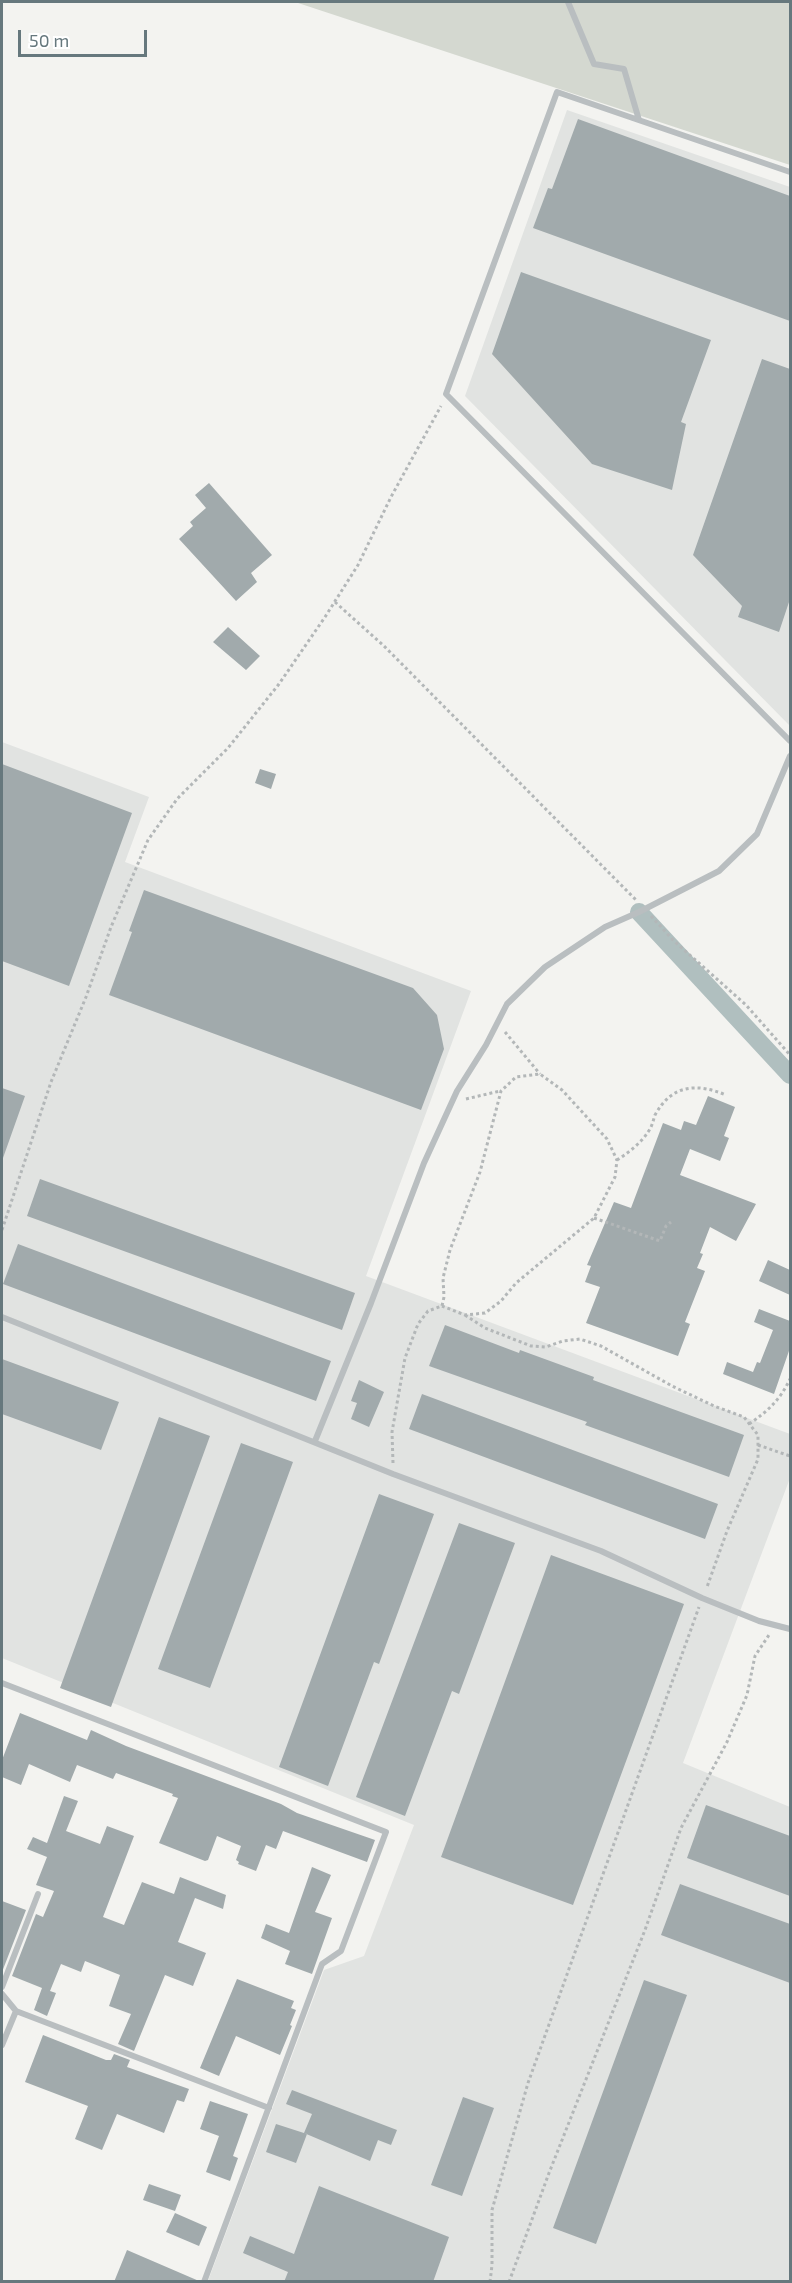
<!DOCTYPE html>
<html>
<head>
<meta charset="utf-8">
<style>
	body { margin:0 }
	#map { position:relative; width:792px; height:2283px; overflow:hidden; background:#f3f3f0; font-family:"Exo 2",sans-serif }
	canvas { display:block }
	.frame { position:absolute; inset:0; border:3px solid #66787d; pointer-events:none }
	.scale { position:absolute; left:18px; top:30px; width:129px; height:27px; box-sizing:border-box; border:3px solid #66787d; border-top:0; padding-left:8px; font-size:18px; line-height:21px; white-space:nowrap; color:#66787d; -webkit-text-stroke:4px #fff; paint-order:stroke }
</style>
</head>
<body>
<div id="map">
<canvas width="792" height="2283"></canvas>
<div class="frame"></div>
<div class="scale">50 m</div>
</div>
<script>
const c = document.querySelector('canvas').getContext('2d');
c.lineJoin = 'round';
function fill(path, color) { c.fillStyle = color; c.fill(path, 'evenodd'); }
function stroke(path, color, width, dash) { c.strokeStyle = color; c.lineWidth = width; c.lineCap = dash ? 'butt' : 'round'; c.setLineDash(dash || []); c.stroke(path); }
fill(new Path2D(`
	M567,110L790,187V726L465,396Z
	M2,742L149,797L125,862L471,991L366,1276L790,1434V1478L683,1763L790,1807V2281H208L324,1970L364,1956L414,1825L2,1658Z`), '#e1e3e1');
fill(new Path2D(`
	M295,2H790V165Z`), '#d4d8d0');
stroke(new Path2D(`
	M639,912L790,1075`), '#b0bfbf', 18);
fill(new Path2D(`
	M578,119L790,196V321L533,228L548,188L552,189Z
	M521,272L711,340L681,422L686,424L672,490L592,464L492,354Z
	M762,359L790,369V599L779,632L738,617L742,606L693,555Z
	M209,483L272,555L251,573L257,582L236,601L179,539L193,526L190,522L206,508L195,495Z
	M228,627L260,656L246,670L213,642Z
	M2,764L132,813L69,986L2,961Z
	M260,769L276,774L271,789L255,783Z
	M144,890L413,988L437,1015L444,1049L421,1110L109,995L132,932L129,931Z
	M2,1088L25,1096L3,1158H2Z
	M708,1096L735,1107L724,1136L729,1138L720,1161L690,1149L680,1175L756,1204L736,1241L710,1227L700,1253L703,1254L697,1268L705,1271L685,1322L690,1324L678,1356L586,1323L600,1287L585,1282L591,1266L587,1265L614,1202L631,1208L663,1123L681,1130L684,1121L696,1125Z
	M40,1179L355,1293L342,1330L27,1216Z
	M18,1244L331,1361L316,1401L3,1284Z
	M768,1260L790,1270V1295L759,1281Z
	M759,1309L790,1321V1348L774,1394L723,1374L727,1362L753,1372L757,1362L760,1363L773,1330L754,1322Z
	M445,1325L519,1353L520,1350L594,1377L593,1380L744,1435L729,1477L585,1425L587,1422L429,1366Z
	M2,1359L119,1402L101,1450L2,1414Z
	M359,1380L384,1392L369,1427L351,1419L357,1403L351,1401Z
	M422,1394L718,1504L705,1539L409,1429Z
	M159,1417L210,1436L111,1707L60,1688Z
	M241,1443L293,1462L210,1688L158,1669Z
	M379,1494L434,1514L379,1664L374,1662L328,1786L279,1767Z
	M459,1523L515,1543L459,1694L452,1691L405,1816L356,1797Z
	M551,1555L684,1604L573,1905L441,1857Z
	M20,1713L87,1740L91,1730L126,1746L281,1804L297,1813L375,1840L367,1862L283,1831L276,1849L266,1845L256,1871L238,1864L239,1862L236,1860L241,1846L217,1836L208,1860L205,1861L159,1843L178,1798L172,1796L173,1794L116,1773L113,1779L77,1765L70,1782L29,1764L21,1785L2,1777V1760Z
	M64,1796L78,1801L66,1831L100,1844L107,1826L134,1836L103,1917L124,1925L142,1882L174,1894L180,1877L226,1895L223,1909L195,1898L178,1942L206,1953L193,1986L165,1975L134,2051L118,2044L131,2014L109,2006L120,1975L85,1961L81,1972L61,1964L50,1991L56,1993L47,2016L34,2010L42,1988L12,1976L36,1914L43,1917L54,1891L36,1885L47,1857L27,1849L33,1837L47,1843Z
	M706,1805L790,1836V1896L687,1858Z
	M312,1867L331,1875L315,1912L332,1918L312,1974L285,1964L290,1951L261,1938L266,1924L289,1933Z
	M680,1884L790,1924V1983L661,1935Z
	M2,1901L26,1910L2,1972Z
	M237,1979L294,2001L291,2008L296,2010L290,2025L292,2026L280,2055L236,2036L219,2076L200,2068Z
	M644,1980L687,1995L596,2244L553,2228Z
	M43,2035L106,2060H111L114,2054L130,2060L127,2067L189,2089L184,2102L177,2100L164,2133L117,2114L102,2150L75,2139L88,2106L25,2082Z
	M292,2090L397,2130L391,2145L378,2140L370,2161L304,2133L312,2114L286,2104Z
	M463,2097L494,2108L462,2196L431,2185Z
	M210,2101L248,2114L233,2156L238,2158L230,2181L206,2172L219,2136L200,2129Z
	M276,2124L307,2134L296,2163L266,2152Z
	M149,2184L181,2195L175,2211L143,2200Z
	M319,2186L449,2237L433,2282H284L288,2272L243,2253L250,2236L294,2254Z
	M175,2213L207,2227L199,2246L166,2232Z
	M127,2250L199,2281V2282H114Z`), '#a1aaac');
stroke(new Path2D(`
	M335,602L383,645L637,901
	M651,916L673,940L746,1005L790,1055
	M505,1032L540,1074
	M466,1099L500,1091
	M617,1160C628,1153 641,1143 648,1132C652,1127 653,1121 655,1115C672,1084 697,1083 726,1095
	M594,1218L660,1241L666,1226L671,1222
	M2,1230L51,1082L86,997L111,927L148,840L177,799L228,748L279,684L325,617L358,565L391,497L441,406
	M465,1315L485,1328L531,1346L546,1347L563,1341L580,1339L601,1346L672,1386L714,1406L744,1417L758,1435V1459L727,1531L707,1587
	M749,1424C768,1411 780,1400 790,1379
	M758,1445L790,1456
	M393,1463L392,1432L405,1358L418,1324L428,1311L442,1306L444,1297L443,1278L450,1250L480,1172L501,1091L516,1077L540,1074L562,1090L607,1139L617,1160L615,1177L594,1218L516,1283L501,1301L485,1313L465,1315L442,1306
	M490,2282L492,2265V2210L528,2083L699,1607
	M509,2282L549,2173L645,1930L681,1828L727,1742L747,1695L755,1656L769,1635`), '#b3b7b8', 3, [3, 3]);
stroke(new Path2D(`
	M568,2L594,64L624,69L639,120
	M790,172L557,92L446,394L790,741
	M2,1317L393,1474L601,1551L702,1598L759,1621L790,1629
	M315,1441L371,1303L424,1163L457,1091L486,1045L507,1004L545,967L605,927L639,912L719,871L757,834L790,756
	M2,1683L386,1832L341,1951L322,1964L204,2282
	M2,1987L38,1894
	M2,1994L16,2011L2,2045
	M16,2011L269,2108`), '#b9bec0', 6);
</script>
</body>
</html>
